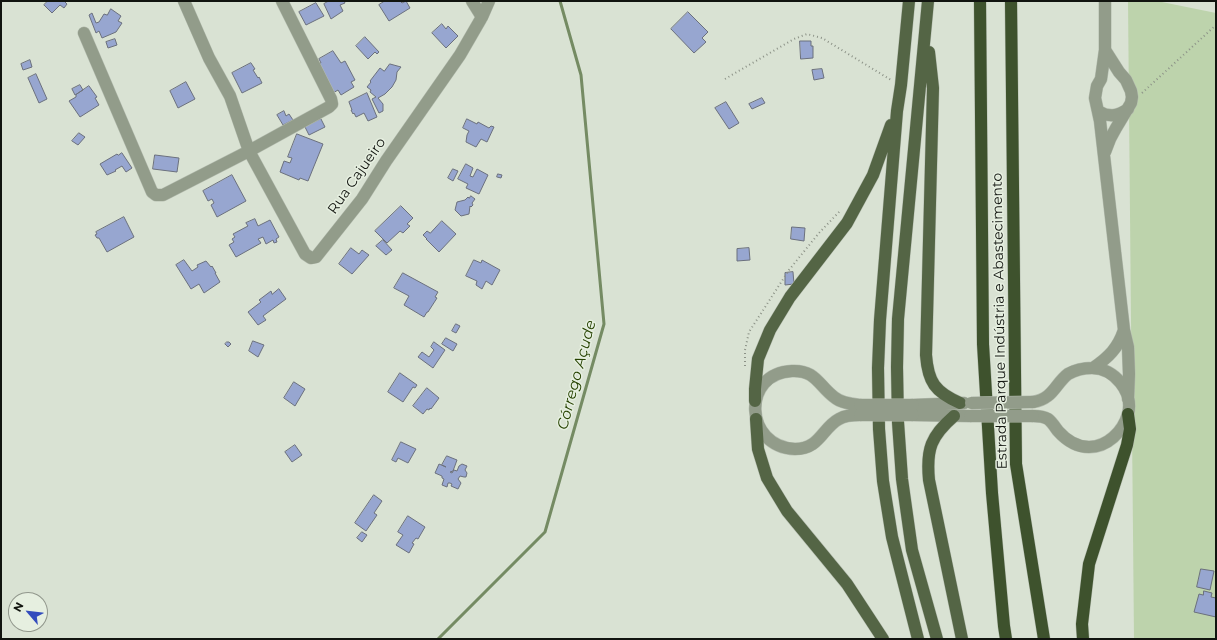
<!DOCTYPE html>
<html>
<head>
<meta charset="utf-8">
<style>
	body { margin:0 }
	#map { position:relative; width:1217px; height:640px; overflow:hidden; background:#d9e2d3; font-family:Montserrat,sans-serif }
	canvas { display:block }
	.frame { position:absolute; inset:0; border:2px solid #11140f; pointer-events:none }
	.north { position:absolute; left:8px; top:592px; width:40px; height:40px; box-sizing:border-box; background:#e6efe0; border:1px solid #91978c; border-radius:50%; rotate:298deg; font-size:11px; font-weight:700; line-height:16px; text-align:center; color:#11140f }
	.north::after { content:''; display:block; margin:auto; width:14px; height:18px; background:#334cbd; clip-path:polygon(50% 0,100% 100%,50% 72%,0 100%) }
</style>
</head>
<body>
<div id="map">
<canvas width="1217" height="640"></canvas>
<div class="frame"></div>
<div class="north">N</div>
</div>
<script>
const c = document.querySelector('canvas').getContext('2d');
c.lineJoin = 'round';
function fill(path, color) { c.fillStyle = color; c.fill(path, 'evenodd'); }
function stroke(path, color, width, dash) { c.strokeStyle = color; c.lineWidth = width; c.lineCap = dash ? 'butt' : 'round'; c.setLineDash(dash || []); c.stroke(path); }
function write(font, color, halo, rows, align = 'center') {
  c.font = font + ' Montserrat,sans-serif'; c.lineWidth = 3; c.setLineDash([]); c.textBaseline = 'middle'; c.strokeStyle = halo; c.fillStyle = color; for (const [text, x, y, turn = 0] of rows) {
    c.save(); c.translate(x, y); c.rotate((+turn || 0) * Math.PI / 180); c.textAlign = isNaN(turn) ? turn : align; if (halo) c.strokeText(text, 0, 0); c.fillText(text, 0, 0); c.restore();
  }
}
fill(new Path2D(`
	M1128,1H1157L1216,13V639H1134Z`), '#bdd3ac');
stroke(new Path2D(`
	M438,639L545,532L604,324L581,75L560,1`), '#758b63', 3);
const building = new Path2D(`
	M48,1H64L67,4L64,8L60,5L52,13L44,5Z
	M329,1H344L345,3L340,5L343,11L331,19L324,4Z
	M385,1H400L402,3L406,1L410,8L389,21L379,5Z
	M316,3L324,16L306,25L299,12Z
	M111,9L121,16L118,21L122,23L116,32L102,38L99,31L96,33L89,15L92,13L96,23L99,22L104,14L107,15Z
	M688,12L708,32L702,38L706,42L694,53L671,29Z
	M442,24L446,29L448,26L458,36L446,48L432,33Z
	M365,37L379,52L377,54L375,52L368,59L356,46Z
	M115,39L117,45L108,48L106,42Z
	M800,41H811V46H813V58L801,59Z
	M333,51L341,63L345,61L355,80L351,82L354,87L341,95L338,90L333,93L317,65L321,63L319,59Z
	M30,60L32,67L23,70L21,64Z
	M251,63L255,69L253,70L258,78L259,77L262,83L242,93L232,73Z
	M390,64L401,67L397,72L396,80L392,87L385,94L378,98L383,104V111L379,113L372,99L376,97L370,92L371,90L367,87L371,82L370,81L380,68L384,71Z
	M822,69L824,78L814,80L812,70Z
	M36,74L47,99L39,103L28,78Z
	M186,82L195,99L178,108L170,91Z
	M80,85L83,90L75,95L72,89Z
	M89,86L97,97L95,98L99,105L80,117L69,101L76,97V95Z
	M367,93L377,117L368,121L364,113L356,117L354,113L353,114L351,110H352L349,102Z
	M762,98L765,103L752,109L749,104Z
	M726,102L739,123L729,129L715,108Z
	M284,111L286,116L289,114L293,120L283,125L277,115Z
	M321,119L325,127L309,135L305,127Z
	M467,119L477,124L478,122L489,128L491,126L494,127L487,142L481,139L476,147L466,142L467,135L469,131L463,128Z
	M79,133L85,137L78,145L72,141Z
	M297,134L323,144L308,181L300,178L299,180L280,172L284,161L290,163L292,158L288,157Z
	M122,153L132,168L126,172L122,166L115,170L116,171L107,175L100,164L117,154L118,155Z
	M155,155L179,158L177,172L153,169Z
	M466,164L473,168L470,176L473,177L477,169L488,175L479,194L466,188L468,184L458,179Z
	M453,169L458,171L453,181L448,178Z
	M498,174L502,175L501,178L497,177Z
	M232,175L246,201L217,217L211,205L214,203L212,199L208,201L203,191Z
	M471,196L475,199L472,203L473,205L471,207L470,206L469,214L461,216L455,210L457,202L465,200L468,197L469,198Z
	M401,206L413,218L407,224L410,226L403,233L400,231L387,243L375,231Z
	M124,217L134,237L107,252L99,238H97L95,235L97,234L96,232Z
	M255,219L258,226L270,220L279,237L276,239L277,242L274,243L273,240L266,244L263,237L258,239L261,243L236,257L229,245L234,242L232,239L235,237L233,234L248,226L246,223Z
	M442,221L456,234L439,252L426,239H427L423,235L427,231L430,233Z
	M792,227L805,228L804,241L791,239Z
	M383,240L392,250L386,255L376,246Z
	M351,248L359,254L362,250L369,255L352,274L339,264Z
	M749,248L750,260L737,261V249Z
	M184,260L192,271L198,267L197,265L206,261L211,267L212,266L216,273H215L220,282L204,293L199,284L191,289L176,265Z
	M474,260L481,263L482,260L500,270L492,285L486,281L482,289L476,285L477,281L466,276Z
	M793,272L794,284L785,285V273Z
	M403,273L438,292L435,297L437,298L428,312H427L424,317L404,305L409,296L394,288Z
	M279,289L286,299L263,316L266,320L258,325L248,312L261,302L259,300L271,291L272,294Z
	M456,324L460,326L456,333L452,331Z
	M446,338L457,344L453,351L442,344Z
	M253,341L264,345L258,357L249,351Z
	M227,342H229L231,344L228,347L225,344Z
	M434,342L445,350L433,368L418,357L422,352L429,357L434,350L431,347Z
	M400,373L417,385L415,388L413,387L403,402L388,392Z
	M294,382L305,389L295,406L284,398Z
	M427,388L439,398L431,409L430,408L429,410L427,409L423,414L413,406Z
	M401,442L416,449L408,463L398,458L396,462L392,460Z
	M295,445L302,455L292,462L285,452Z
	M447,456L457,460L453,471L450,472L452,473L454,470L457,471L459,466L462,464L467,466L465,470L467,473L466,477H464L460,476L458,479L461,483L458,489L451,486L452,484L450,483H448L447,487L442,485L444,479L442,478V476L435,473L439,464L446,467L442,465Z
	M374,495L382,501L374,513L377,515L366,531L355,523Z
	M408,516L425,527L418,539L416,538L412,543L414,544L409,553L396,545L403,535L398,532Z
	M362,532L367,535L362,542L357,538Z
	M1201,569L1214,571L1210,590L1197,587Z
	M1204,591L1212,593L1211,597L1216,598V617L1194,612L1199,594L1203,595Z`);
fill(building, '#97a6d0');
stroke(building, '#6b707d', 1);
const minor = new Path2D(`
	M184,1L209,58L230,96L249,151L329,107L332,104L331,99L282,1
	M472,1L482,17
	M1105,1V50L1101,79L1097,86L1095,98L1100,121L1124,330L1128,347L1129,374L1128,399
	M84,33L152,192L156,195H163L249,151L305,254L311,258L316,257L362,199L386,161L460,55L482,17L489,1
	M1105,50L1119,72L1126,80L1131,91L1132,97L1131,103L1116,128L1110,139L1105,152
	M1098,111C1109,118 1118,116 1128,109
	M1093,368C1109,357 1118,348 1124,330
	M913,405L964,403
	M860,415C853,415 845,415 839,419C822,428 820,449 795,449C744,447 741,373 792,371C816,370 818,385 834,397C841,403 851,404 860,405
	M913,415L970,416
	M1033,416C1038,416 1043,416 1048,419C1052,422 1055,427 1058,431C1066,440 1076,447 1089,447C1107,447 1123,432 1128,414C1134,392 1114,368 1092,368C1084,368 1075,370 1068,374C1055,384 1053,399 1033,402`);
const major = new Path2D(`
	M909,1L901,85L897,111L880,320L878,368L879,429L883,481L892,537L918,639
	M928,1L898,319L897,367L898,422L902,479L912,550L937,639
	M929,52L933,88L926,355C928,382 935,392 960,403
	M755,401V389L758,359L770,330L790,297L847,223L873,175L891,125
	M954,416C931,436 926,449 929,480L962,639
	M756,419L758,449L767,478L787,511L847,584L883,639`);
const highway = new Path2D(`
	M980,1L983,344L992,493L1004,626L1006,639
	M1011,1L1016,464L1044,639
	M1083,639L1082,624L1089,564L1127,445L1130,429L1128,414`);
stroke(minor, '#b5bdb0', 13);
stroke(major, '#b5bdb0', 13);
stroke(highway, '#b5bdb0', 13);
stroke(new Path2D(`
	M725,79L794,39L807,34L822,38L891,80
	M1142,93L1216,25
	M745,366V350L749,332L789,270L819,233L840,211`), '#8c9287', 2, [1, 3]);
stroke(minor, '#929c8a', 12);
stroke(major, '#546545', 12);
stroke(highway, '#3e522d', 12);
const minorBridge = new Path2D(`
	M971,403L1033,402
	M860,405H913
	M860,415H913
	M970,416H1033`);
stroke(minorBridge, '#b5bdb0', 13, []);
stroke(minorBridge, '#929c8a', 12);
write('14px', '#11140f', '#e6efe0', [
	["Rua Cajueiro",357,176,-55],
	["Estrada Parque Indústria e Abastecimento",1000,321,-91]
]);
write('italic 15px', '#264201', '#e6efe0', [
	["Córrego Açude",577,375,-75]
]);
</script>
</body>
</html>
